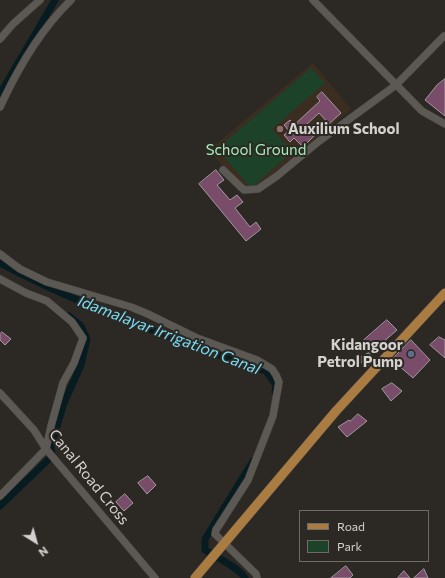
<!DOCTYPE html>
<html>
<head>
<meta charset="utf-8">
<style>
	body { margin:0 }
	#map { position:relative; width:445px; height:578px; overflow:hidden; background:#2c2924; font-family:Commissioner,sans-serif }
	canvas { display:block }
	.legend { position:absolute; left:299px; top:510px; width:130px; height:52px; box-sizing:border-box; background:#2c2924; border:1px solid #6f6c68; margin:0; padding:5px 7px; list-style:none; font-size:12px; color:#d4d1ce }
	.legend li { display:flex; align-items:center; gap:8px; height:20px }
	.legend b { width:20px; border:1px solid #6f6c68 }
	.north { position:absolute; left:16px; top:522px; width:40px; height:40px; -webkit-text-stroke:3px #2c2924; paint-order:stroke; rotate:143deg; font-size:11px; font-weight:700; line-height:16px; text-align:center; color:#d4d1ce }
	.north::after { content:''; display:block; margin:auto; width:14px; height:18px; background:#d4d1ce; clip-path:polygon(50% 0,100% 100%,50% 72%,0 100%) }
</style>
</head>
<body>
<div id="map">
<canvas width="445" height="578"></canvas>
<ul class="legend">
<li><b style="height:5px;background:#aa7c42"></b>Road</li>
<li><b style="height:11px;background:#1c4229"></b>Park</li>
</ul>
<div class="north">N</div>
</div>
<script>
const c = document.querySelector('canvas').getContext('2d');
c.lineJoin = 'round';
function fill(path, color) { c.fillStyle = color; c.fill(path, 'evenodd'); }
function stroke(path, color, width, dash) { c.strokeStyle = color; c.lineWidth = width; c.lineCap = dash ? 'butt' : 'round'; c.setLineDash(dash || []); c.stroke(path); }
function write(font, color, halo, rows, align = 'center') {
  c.font = font + ' Commissioner,sans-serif'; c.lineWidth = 4; c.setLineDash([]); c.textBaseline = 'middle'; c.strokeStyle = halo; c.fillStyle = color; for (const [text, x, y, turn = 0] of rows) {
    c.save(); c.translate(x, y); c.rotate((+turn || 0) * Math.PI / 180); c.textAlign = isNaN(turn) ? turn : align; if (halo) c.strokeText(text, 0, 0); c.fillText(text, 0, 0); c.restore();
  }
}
fill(new Path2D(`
	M313,63L351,109L263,183L251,188L240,187L209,150Z`), '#3c2d21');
fill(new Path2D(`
	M311,68L325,83L272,129L292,152L251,188L217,149Z`), '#1c4229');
stroke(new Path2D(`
	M0,94L55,0
	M0,263C52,291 107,313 162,334C197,347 231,361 266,371L276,385L275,392
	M0,506L52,456L51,446L64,403L81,365L87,339L81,326L69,316
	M245,578C238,567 216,557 205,550V539L253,461`), '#071c21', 7);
const building = new Path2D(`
	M445,79V116L425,100L437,85Z
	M322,92L341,113L329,124L319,113L306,125L315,135L303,147L294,138L290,142L284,135L289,131L284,125L290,120L294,125L320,101L317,97Z
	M216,170L224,180L217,185L230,200L237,195L243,202L235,208L250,227L256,222L261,229L246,241L199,184Z
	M387,320L397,330L374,350L364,340Z
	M2,332L11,339L5,345L0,340V334Z
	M439,337L445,340V358L430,345Z
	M411,340L430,360L413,378L392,360Z
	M369,353L374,360L365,368L359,358Z
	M392,383L402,391L391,401L382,389Z
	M358,414L367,421L347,437L338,427L349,420L350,421Z
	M148,476L156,485L147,494L138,483Z
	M125,494L133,503L124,511L116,502Z
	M346,566L353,575L350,578H331Z
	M424,569L428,578H414Z
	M404,571L410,578H398Z`);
fill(building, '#794d6a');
stroke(building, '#a1999e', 1);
const minor = new Path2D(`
	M313,0L422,111L445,124
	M0,39L13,24L40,0
	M0,107C17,70 41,29 71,0
	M223,170L244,190L258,189L277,176L318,142L396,85L444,36
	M0,254L20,269L47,282L131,307L148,314L197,338L257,360L272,369L276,375L279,382L273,416L248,480L216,530L215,534L256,574L257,578
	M0,279L26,293L47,301L72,322L83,338L74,363L63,383L51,426L46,449L0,496
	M0,393L34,430L46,449L155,578`);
const major = new Path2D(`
	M195,578L336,411L445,293`);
stroke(minor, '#4a4743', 8);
stroke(major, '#4a4743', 10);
stroke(minor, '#5c5853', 7);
stroke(major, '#aa7c42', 9);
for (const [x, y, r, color] of [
	[280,129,4,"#8d6e63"],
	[411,354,4,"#5c6f8a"]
]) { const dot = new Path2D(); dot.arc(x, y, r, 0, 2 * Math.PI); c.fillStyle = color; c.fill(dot); stroke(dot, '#2c2924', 1.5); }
write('bold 15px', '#d4d1ce', '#2c2924', [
	["Auxilium School",288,129],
	["Kidangoor",403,345,"right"],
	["Petrol Pump",403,362,"right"]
], 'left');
write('15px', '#a4ecb7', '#2c2924', [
	["School Ground",256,150]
]);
write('15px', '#d4d1ce', '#2c2924', [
	["Canal Road Cross",89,477,51]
]);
write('italic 16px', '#77ddf7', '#2c2924', [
	["Idamalayar Irrigation Canal",169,335,21]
]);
</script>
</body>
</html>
